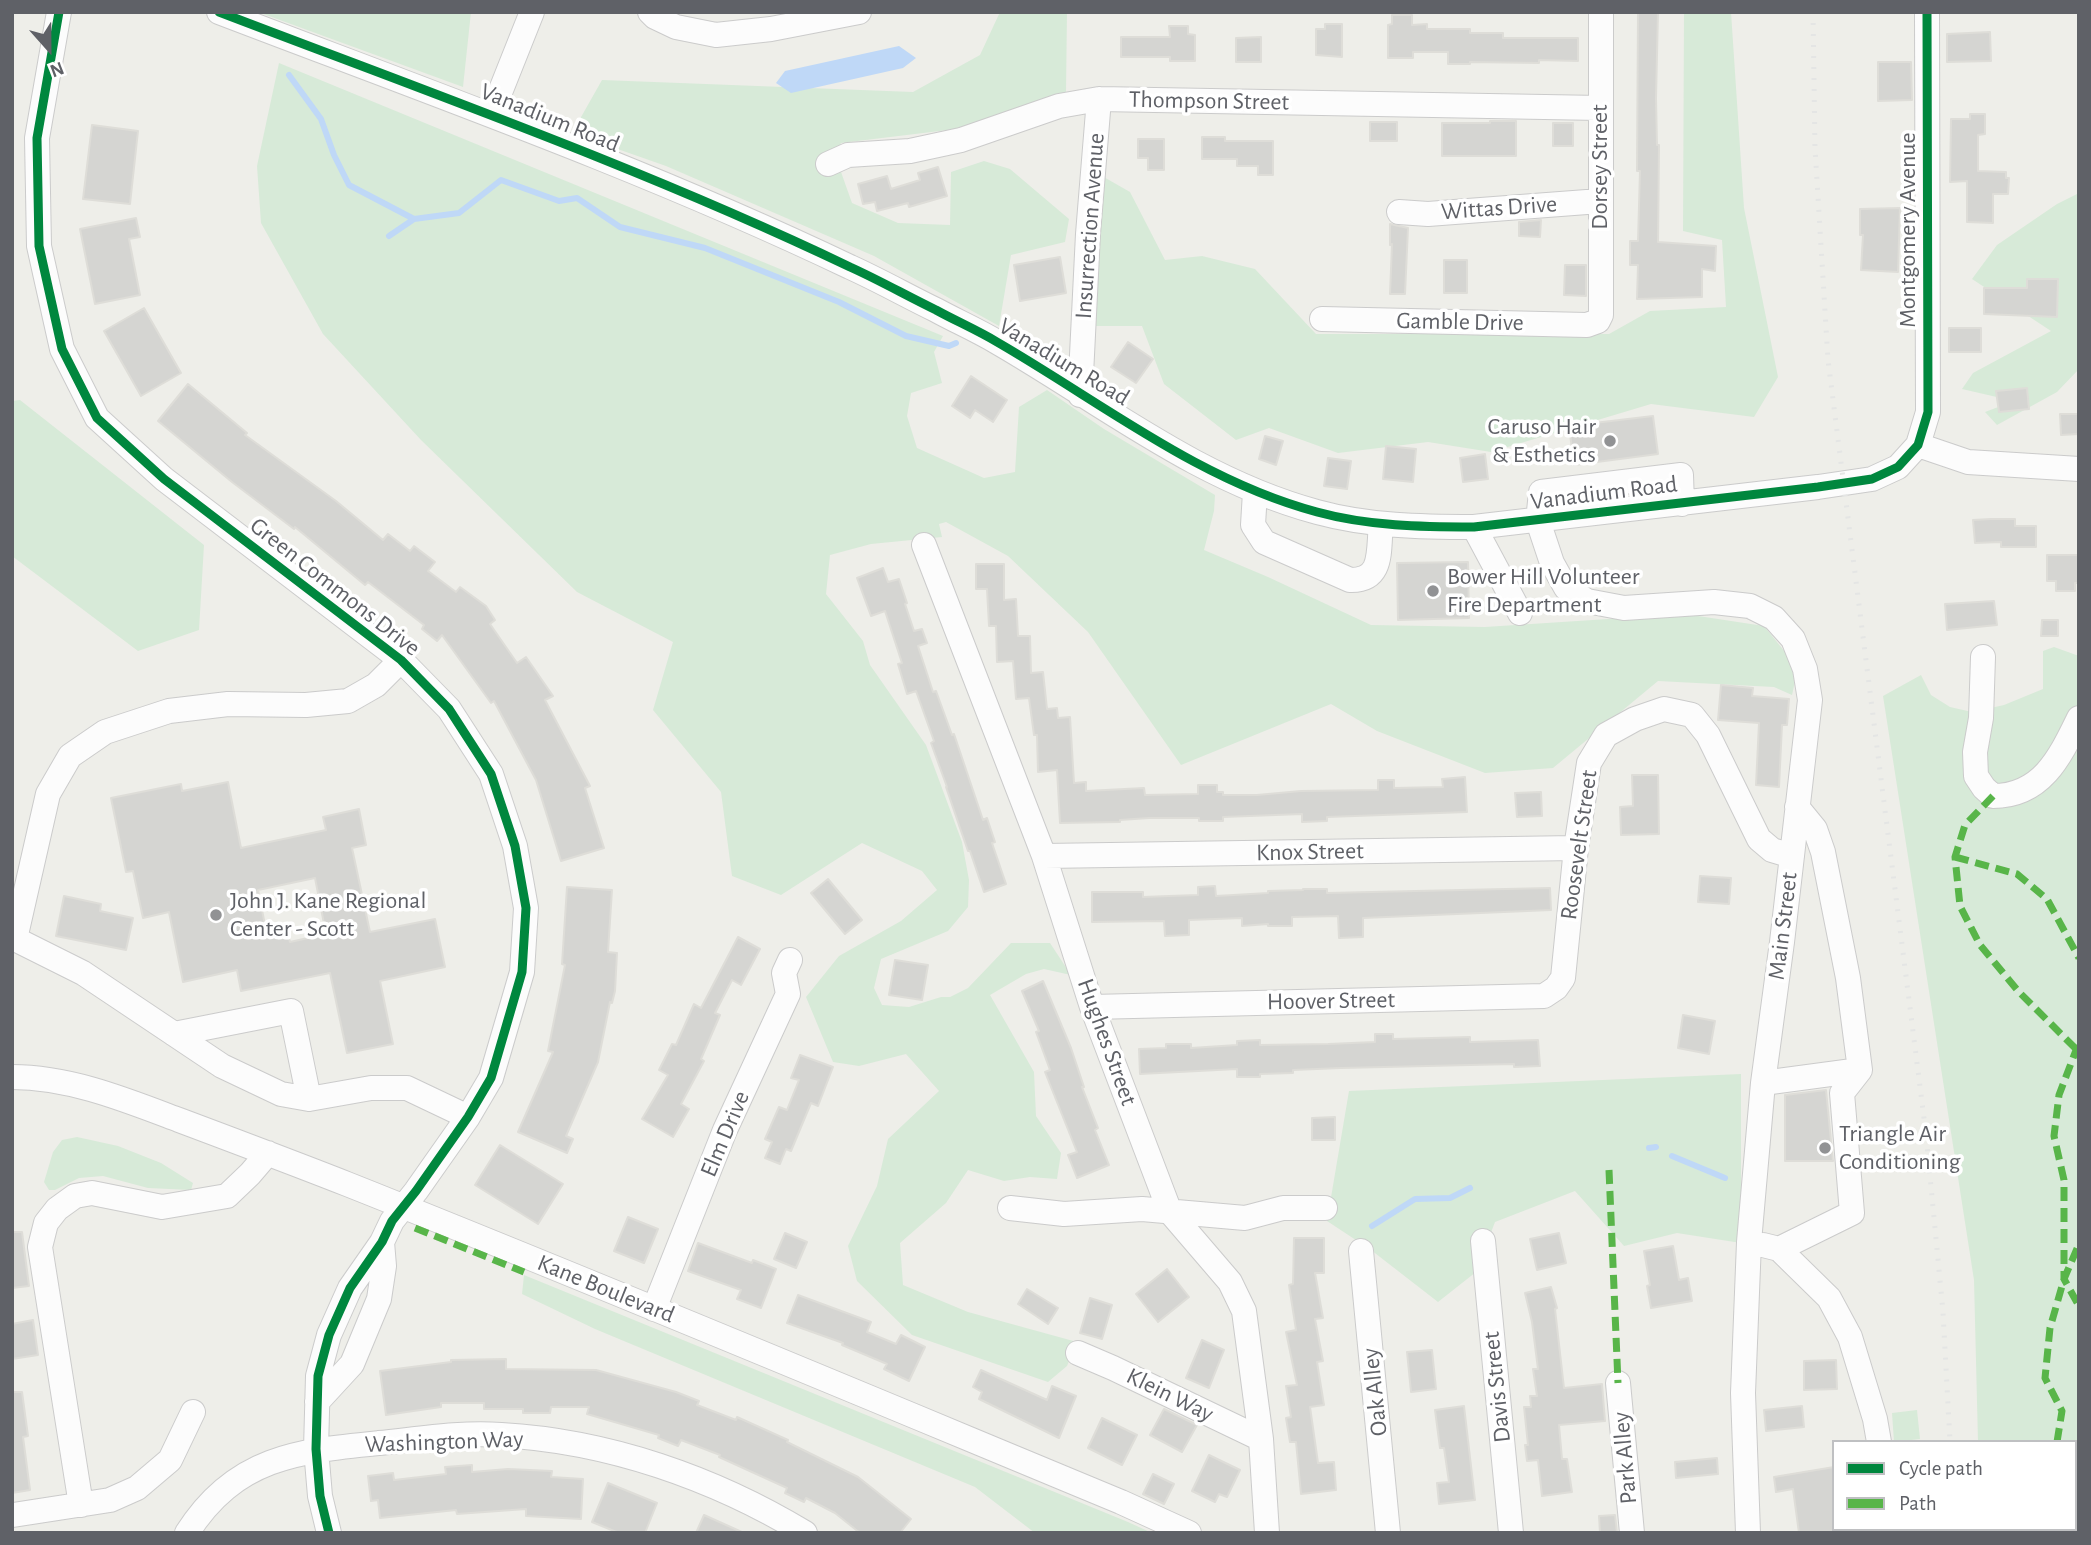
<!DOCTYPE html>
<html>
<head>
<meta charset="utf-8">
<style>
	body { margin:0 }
	#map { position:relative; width:2091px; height:1545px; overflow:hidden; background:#eeeee9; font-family:"Alegreya Sans",sans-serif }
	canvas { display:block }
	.frame { position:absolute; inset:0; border:14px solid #5f6167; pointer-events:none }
	.legend { position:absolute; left:1832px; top:1440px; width:245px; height:91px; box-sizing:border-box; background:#fff; border:2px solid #bfc0c2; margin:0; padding:9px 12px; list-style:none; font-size:21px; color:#5f6167 }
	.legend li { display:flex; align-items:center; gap:14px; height:35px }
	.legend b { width:35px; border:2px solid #bfc0c2 }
	.north { position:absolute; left:14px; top:14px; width:70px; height:70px; -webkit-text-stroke:5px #fff; paint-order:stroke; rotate:159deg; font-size:19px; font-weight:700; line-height:28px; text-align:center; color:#5f6167 }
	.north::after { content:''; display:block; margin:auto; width:24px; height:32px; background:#5f6167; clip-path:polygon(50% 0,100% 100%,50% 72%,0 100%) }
</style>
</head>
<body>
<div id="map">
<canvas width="2091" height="1545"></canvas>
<div class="frame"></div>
<ul class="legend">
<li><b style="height:9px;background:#00873e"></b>Cycle path</li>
<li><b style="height:9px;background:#58b549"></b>Path</li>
</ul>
<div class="north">N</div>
</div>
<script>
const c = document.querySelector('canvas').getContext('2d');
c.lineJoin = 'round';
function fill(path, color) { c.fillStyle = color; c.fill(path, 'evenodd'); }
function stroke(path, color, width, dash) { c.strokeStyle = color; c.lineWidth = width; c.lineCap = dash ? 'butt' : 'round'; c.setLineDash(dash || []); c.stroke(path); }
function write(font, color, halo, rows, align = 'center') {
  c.font = font + ' "Alegreya Sans",sans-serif'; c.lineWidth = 7; c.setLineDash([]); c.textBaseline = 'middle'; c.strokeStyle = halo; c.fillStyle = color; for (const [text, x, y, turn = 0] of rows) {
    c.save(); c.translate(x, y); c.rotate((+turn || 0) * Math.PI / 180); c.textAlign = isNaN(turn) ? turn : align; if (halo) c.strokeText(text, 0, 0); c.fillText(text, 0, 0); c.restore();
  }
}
fill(new Path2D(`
	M258,12H471L463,87Z
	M1000,12H1067L1066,92L956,129L841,143L835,155L852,203L898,223L950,225L951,172L984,161L1010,169L1069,219L1065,242L1011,255L999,326L874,256L666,166L572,133L602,80L913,92L980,55Z
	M1684,12H1731L1744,208L1778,377L1754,417L1651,404L1491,452L1428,442L1338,453L1269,428L1236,440L1164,384L1142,326H1096L1102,176L1130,192L1165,260L1202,256L1255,269L1316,334H1609L1650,311L1726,307L1722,240L1683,231Z
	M279,63L943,336L934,352L942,383L911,393L907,416L917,448L984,478L1015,472L1019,407L1047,390L1104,429L1215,495L1214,511L1204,550L1268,577L1371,625L1485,627L1685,614L1764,626L1798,668L1792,695L1774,687L1658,681L1553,768L1485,773L1377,731L1331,704L1181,765L1088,632L1008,556L946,522L939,524L942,537L871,544L830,555L826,594L863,641L870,665L926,745L962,842L969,880L968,907L948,931L881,959L874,988L882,1005L909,1007L941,997H950L968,988L1011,943H1050L1071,975L1044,969L1026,974L990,995L1034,1072L1036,1116L1061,1153L1057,1179L1030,1177L1004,1181L968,1170L946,1203L900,1243L903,1285L968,1312L1077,1342L1067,1366L1048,1382L912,1335L857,1281L848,1246L877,1186L888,1139L939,1091L906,1054L859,1066L833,1062L806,997L839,956L901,921L937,890L922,871L862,843L781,895L732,876L721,792L653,710L673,642L577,592L421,440L323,334L261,223L257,166Z
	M2079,193V369L2057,392L1997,425L1985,412L2014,401L1962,389L1973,373L2051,331L1972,279L1997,245L2057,204Z
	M20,400L204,545L199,630L138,651L12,556V401Z
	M2054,647L2079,656V1533H1981V1529H2075V1442H1978L1974,1280L1883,696L1921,675L1931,695L1950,707L1972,712L2004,705L2043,689V651Z
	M1741,1074V1243L1677,1233L1624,1246L1575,1191L1495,1222L1476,1272L1438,1302L1371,1250L1327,1221L1349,1091Z
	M77,1137L118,1146L161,1163L193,1183L191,1190L148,1188L103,1176L79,1178L55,1190H49L44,1182L53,1152L62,1140Z
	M524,1275L1128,1522L1152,1533H1035L975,1487L595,1329L522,1294Z
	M1917,1410L1920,1439L1894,1442L1892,1413Z`), '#d7ead8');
fill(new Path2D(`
	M899,46L916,58L903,68L791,93L776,83L785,71Z`), '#bfd8f7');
stroke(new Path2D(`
	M289,75L321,119L334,155L349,185L414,219
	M389,236L414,219L459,213L501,180L559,201L577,198L620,227L705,248L839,302L906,336L949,346L956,343
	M1649,1148L1656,1147
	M1672,1156L1725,1178
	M1372,1226L1415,1199L1450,1198L1470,1188`), '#bfd8f7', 6);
const building = new Path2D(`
	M1638,12H1658L1656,98L1657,145H1659L1658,242L1716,246L1715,271L1702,269V297L1637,299L1638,265H1630V241H1638L1640,171H1637Z
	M1392,15H1412V25L1427,24V29H1470V33H1503V38H1578V61L1539,60V63L1470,62V64H1448V52H1413V58H1388V25L1392,24Z
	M1325,24H1342V57L1316,55V29H1325Z
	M1169,26H1188V34L1195,35V61H1170V57H1121V37H1170Z
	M1990,32L1991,61L1947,62V34Z
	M1261,37V62H1236V38Z
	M1878,62H1911L1912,100L1878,101Z
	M1970,114H1985V134L1978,135V171L2006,172V178H2009L2008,194H1993V223L1967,222V181L1950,182L1951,119H1970Z
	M1490,121H1516V156H1442V123H1490Z
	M1370,122H1397V141H1370Z
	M1553,123H1573V146H1553Z
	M92,125L138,131L130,204L83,199Z
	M1202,137H1225V141H1273V175H1258V166H1237V159H1202Z
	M1138,139H1164V170H1148V158H1138Z
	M938,167L947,196L909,207L908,203L877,211L875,202L863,204L858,184L887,176L891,189L920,180L918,173Z
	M1900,208L1898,272L1861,270L1863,235H1860V209Z
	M136,218L140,237L129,239L140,295L95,304L80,229Z
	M1541,220L1540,237L1519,236V222Z
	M1390,224L1408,228L1405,294H1390L1392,244L1390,245Z
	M1060,257L1066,293L1020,301L1014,265Z
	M1444,260H1467V293H1444Z
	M1565,265H1586V296L1564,295Z
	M2027,279H2058L2057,317L1984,314V288H2027Z
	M144,308L181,373L141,396L104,331Z
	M1949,328H1981V352H1949Z
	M1128,342L1153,359L1136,383L1111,367Z
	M971,376L1007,400L993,422L975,410L970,418L952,406Z
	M188,384L247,433L245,435L336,501L383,540L388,534L410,551L414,546L435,562L428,571L456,592L460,587L486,606L495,620L490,624L517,663L526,657L553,696L545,700L590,786L585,788L604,848L561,861L536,780L494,701L491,703L442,635L437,641L422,629L424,625L368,582L365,585L295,527L294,529L232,482L158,421Z
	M2027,388L2029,409L1999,412L1996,391Z
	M2060,414H2079V434L2061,435Z
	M1653,416L1658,454L1574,465L1569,426Z
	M1265,436L1283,441L1276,465L1259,459Z
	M1386,446L1416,449L1413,482L1383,479Z
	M1485,454L1488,479L1463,482L1460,458Z
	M1328,458L1351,461L1347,489L1324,486Z
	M1991,519H2015V526H2036V547H2001V542L1975,543L1973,520Z
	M2047,555H2079V583H2075V591H2056V581H2047Z
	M1468,562L1469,618L1398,620L1397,563Z
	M976,564H1004V600L1016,599L1018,636H1030L1031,673L1043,672L1047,709L1057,708L1058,718L1070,717L1074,783L1086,782V791L1144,788L1145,795L1198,794V785H1217V792H1223V795H1257L1301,791L1378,790V780H1394V788L1443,787L1442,779L1465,777L1467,812L1327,817V821L1302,822V814L1223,817V821H1199V818H1149L1120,820V822L1060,823L1057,770L1038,772L1037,735H1034L1029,698L1016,699L1013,661L997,662L996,626H989L987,589H976Z
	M883,568L888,582L899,579L907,603L905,604L914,631L922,629L927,643L918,646L933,692L936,691L952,735L954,734L983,820L987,818L995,842L992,843L1006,884L984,892L970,851H968L960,828L946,787H947L931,743L934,741L916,691L907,694L898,664L902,663L885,611L871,616L857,578Z
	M1994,601L1997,625L1947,630L1945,604Z
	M2042,620H2058V636H2041Z
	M1721,685L1753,688L1752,696L1789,699L1787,725H1782L1779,787L1756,785L1759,723L1718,720Z
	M1632,775H1658L1659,834L1621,835L1620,807L1633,806Z
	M228,782L241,848L326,830L323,817L359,809L366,845L352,848L370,932L435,919L445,967L380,981L393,1044L347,1053L330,973L241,991L237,970L183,982L169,912L143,918L133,871L126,872L111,798L181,784L182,791ZM315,878L326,934L290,942L287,931L278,933L275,923L265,925L258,890Z
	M1541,792L1542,816L1517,817L1515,793Z
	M1700,876L1731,878L1729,904L1698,902Z
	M828,879L862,920L845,934L811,893Z
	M1215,886L1216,896L1268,893V891L1303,890V889H1327V893L1550,888L1551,910L1363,918V937L1339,938L1338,916L1292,917V926H1268V924L1242,926V918L1189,920V935L1165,936L1164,921L1092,922V892H1143V897L1169,896L1198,895V887Z
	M567,887L612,890L608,952L617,953L615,991L612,1003L610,1002L598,1062L566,1136L573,1139L567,1153L518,1132L553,1052L548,1051L565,965L562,964Z
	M64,896L101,904L100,911L133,918L126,950L56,936Z
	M738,937L760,949L741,985L732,980L715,1013L720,1015L701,1059L704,1061L681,1104L689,1109L673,1137L642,1119L668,1075L659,1070L672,1044L676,1045L694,1004L701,1008Z
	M895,960L928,965L922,1000L889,995Z
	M1043,981L1071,1048L1084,1087H1082L1098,1128L1095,1130L1109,1165L1077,1178L1068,1155L1077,1152L1045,1072L1050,1070L1036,1032L1039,1031L1022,991Z
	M1683,1015L1715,1021L1709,1054L1678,1048Z
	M1375,1034H1393V1039L1470,1037V1042L1538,1040L1540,1066L1514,1067V1064L1470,1065L1341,1068L1293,1070V1073L1260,1074V1077H1237V1069L1140,1074L1139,1049L1166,1048V1044H1191V1048L1237,1045V1041L1260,1040V1045L1328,1044L1375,1042Z
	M800,1055L833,1067L818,1106L811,1103L791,1151L786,1149L780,1164L765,1158L772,1142L765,1139L779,1107L787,1110L799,1080L791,1078Z
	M1826,1090L1833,1161H1785V1095Z
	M1335,1117V1140H1312V1118Z
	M500,1145L563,1184L538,1224L475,1185Z
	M628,1217L658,1229L644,1263L614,1251Z
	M12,1232H22L29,1286L12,1288Z
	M785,1233L807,1242L796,1268L774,1259Z
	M1559,1233L1566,1263L1537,1270L1530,1239Z
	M1294,1238H1324V1273H1315L1323,1318L1315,1319L1323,1361L1317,1362L1324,1405L1310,1407L1318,1463L1334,1462L1336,1490L1301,1494L1296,1442H1290L1286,1418L1291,1417L1286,1386L1297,1385L1286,1332L1296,1330L1289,1285L1293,1284Z
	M698,1243L752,1263L753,1260L776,1269L761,1308L737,1299L741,1290L688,1271Z
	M1673,1246L1679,1280L1688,1278L1692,1301L1651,1308L1647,1286L1650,1285L1644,1251Z
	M1167,1269L1189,1297L1158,1322L1136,1294Z
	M1551,1287L1557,1308L1555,1309L1564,1388L1602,1384L1605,1421L1559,1425L1562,1459H1567L1572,1492L1542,1496L1538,1460L1527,1461L1525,1445H1528L1524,1407H1531L1530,1396H1537L1533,1369H1538L1532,1322L1525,1293Z
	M1027,1289L1058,1308L1048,1324L1018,1304Z
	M798,1295L871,1322L867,1332L896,1344L901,1335L925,1347L909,1381L884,1369L887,1364L842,1345L843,1343L787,1323Z
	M1090,1298L1112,1305L1102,1339L1080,1333Z
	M33,1320L38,1355L12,1359V1324Z
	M1202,1340L1224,1350L1209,1388L1186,1378Z
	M1432,1350L1436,1389L1411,1392L1407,1352Z
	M506,1359V1369L596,1370L676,1392L699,1401L697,1405L736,1420L737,1417L788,1440L787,1442L858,1477L911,1519L900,1533H860L835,1513L806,1498L804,1502L785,1493L787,1488L719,1457L720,1455L681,1440L678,1446L658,1438L659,1435L587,1414L589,1407H551L550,1413H523V1409H484V1403H441V1407L386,1415L380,1371L451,1362V1360Z
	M1836,1360L1837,1389L1804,1390V1361Z
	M981,1370L1047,1400L1052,1386L1076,1396L1059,1438L979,1399L982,1392L973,1387Z
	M12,1392H22L28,1436L23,1437L30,1490L12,1493Z
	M1464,1406L1475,1500L1439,1504L1437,1483L1449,1482L1444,1448H1440L1435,1410Z
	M1802,1406L1804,1427L1766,1431L1764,1410Z
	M1164,1409L1197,1425L1182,1452L1150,1435Z
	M1102,1418L1137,1435L1122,1465L1088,1448Z
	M1209,1455L1240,1470L1227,1497L1219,1494L1215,1502L1192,1491Z
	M1717,1458L1718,1474L1676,1478L1675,1462Z
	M472,1465V1472L508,1469L552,1471L551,1477L583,1479L581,1519L526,1516V1509L457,1514L456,1510L380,1518L378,1500L371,1501L368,1476L393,1473L394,1480L446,1474L445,1467Z
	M1834,1467V1533H1799L1793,1489L1776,1492L1774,1477Z
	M1153,1474L1174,1484L1164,1504L1143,1494Z
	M608,1483L657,1503L645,1533H619L592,1522Z
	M704,1515L744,1533H696Z
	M1615,1515L1617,1533H1600L1599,1516Z`);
fill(building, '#d5d5d2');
stroke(building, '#deddd8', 2);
const minor = new Path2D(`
	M59,12L37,138L39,246L62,349L97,418L164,479L401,660L449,709L491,774L515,846L526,908L522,972L491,1078L468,1117L416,1191L392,1221L382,1242L350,1288L329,1335L318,1376L316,1449L320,1496L329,1533
	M219,12C431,93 645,169 850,267C879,280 907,296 936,310C956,321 977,330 997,342C1101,402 1198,480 1317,512C1368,526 1422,527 1474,527L1818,487L1872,479L1898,467L1918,445L1928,412L1927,12
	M650,12L655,17L676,27L716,35L771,29L859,12
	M491,115L532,12
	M828,164L848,155L910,151L961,140L1059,106L1099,99L1600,108
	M1399,212L1428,214L1600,201
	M1322,319L1587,325L1598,321L1601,315V12
	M1080,395L1088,234L1099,99
	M1918,445L1968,462L2079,469
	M1255,492L1253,525L1264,542L1350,580C1384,581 1378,550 1381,524
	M1682,504L1681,475L1541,492L1538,521L1552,563L1566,588L1587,601L1624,608L1714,602L1750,606L1774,618L1793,639L1805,669L1810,700L1782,942L1763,1083L1749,1242L1743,1393L1748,1533
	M1474,527L1520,613
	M924,545L1044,856L1092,1007L1170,1212L1230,1282L1244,1311L1261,1439L1267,1533
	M1983,657L1981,718L1975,752L1976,776L1984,788L1993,796C2042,796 2060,757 2079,718
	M1044,856L1576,848
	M12,939H15L48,794L70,756L105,732L169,711L228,704L306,705L348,701L376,685L401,660
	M15,939L83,973L222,1066L281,1094L309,1099L371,1088H407L468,1117
	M1092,1007L1544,996L1556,988L1563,978L1576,848L1589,763L1606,735L1635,719L1664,709L1692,715L1708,735L1759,839L1772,850L1792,856
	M174,1034L291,1011L309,1099
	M12,1077C70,1077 126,1100 179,1120C235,1141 291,1162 347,1184C606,1287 863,1395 1121,1502L1189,1533
	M1763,1083L1860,1070
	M1010,1208L1064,1214L1142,1209L1245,1218L1283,1208H1325
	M1483,1241L1511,1533
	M1763,1245L1779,1249L1829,1298L1850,1337L1875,1419L1879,1442
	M1779,1249L1852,1213L1842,1093L1860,1070L1848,978L1823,852L1815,829L1797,807
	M1361,1251L1388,1533
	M654,1309L725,1130L788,994L784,973L790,960
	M1078,1353L1113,1368L1261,1439
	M1618,1383L1632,1533
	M317,1402L352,1364L379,1299L384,1266L382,1242
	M81,1505L40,1247L46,1223L57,1209L75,1196L92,1193L162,1207L227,1196L250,1174L268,1153
	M13,1515L110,1500L137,1488L170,1460L193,1412
	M1892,1529L1893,1533
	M187,1533C235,1457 298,1451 379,1443C419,1439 461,1432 501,1435C608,1441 714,1478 805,1533`);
stroke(minor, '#cbcbcb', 26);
stroke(minor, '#fcfcfc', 24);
stroke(new Path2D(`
	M1813,12L1815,148L1828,360L1926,1134L1943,1312L1950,1442
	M1954,1529V1533`), '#e4e5e4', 5, [2, 9]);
stroke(new Path2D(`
	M1993,796L1965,825L1955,857L1960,906L1980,945L2019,992L2079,1052
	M1955,857L2017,874L2047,899L2079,958
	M2078,1045L2059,1095L2054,1136L2064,1180V1279L2079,1306
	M1609,1170L1618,1383
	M415,1228L524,1272
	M2057,1442L2062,1411L2045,1378L2050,1328L2064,1279L2079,1244
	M2025,1529V1533`), '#58b549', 7, [14, 7]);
stroke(new Path2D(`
	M59,12L37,138L39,246L62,349L97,418L164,479L401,660L449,709L491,774L515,846L526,908L522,972L491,1078L468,1117L416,1191L392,1221L382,1242L350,1288L329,1335L318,1376L316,1449L320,1496L329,1533
	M219,12C431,93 645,169 850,267C879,280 907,296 936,310C956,321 977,330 997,342C1101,402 1198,480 1317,512C1368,526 1422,527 1474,527L1818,487L1872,479L1898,467L1918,445L1928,412L1927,12`), '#00873e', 9);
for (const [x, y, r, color] of [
	[1610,441,7,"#919294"],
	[1433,591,7,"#919294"],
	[216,915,7,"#919294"],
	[1825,1148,7,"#919294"]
]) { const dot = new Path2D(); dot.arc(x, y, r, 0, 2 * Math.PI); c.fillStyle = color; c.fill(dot); stroke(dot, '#fff', 2.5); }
write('24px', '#5f6167', '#fff', [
	["Thompson Street",1209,101,1],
	["Vanadium Road",550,118,22],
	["Dorsey Street",1600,167,-90],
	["Wittas Drive",1499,208,-4],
	["Insurrection Avenue",1090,226,-86],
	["Montgomery Avenue",1908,230,-90],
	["Gamble Drive",1460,322,1],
	["Vanadium Road",1064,362,31],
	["Vanadium Road",1604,493,-7],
	["Green Commons Drive",335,587,38],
	["Roosevelt Street",1579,845,-82],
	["Knox Street",1310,852,-1],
	["Main Street",1783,926,-83],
	["Hoover Street",1331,1001,-1],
	["Hughes Street",1107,1042,70],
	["Elm Drive",725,1134,-67],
	["Kane Boulevard",606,1289,22],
	["Davis Street",1497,1387,-96],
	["Oak Alley",1375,1392,-96],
	["Klein Way",1170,1395,26],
	["Washington Way",444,1442,-2],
	["Park Alley",1625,1458,-95]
]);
write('24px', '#5f6167', '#fff', [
	["Caruso Hair",1596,427,"right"],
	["& Esthetics",1596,455,"right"],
	["Bower Hill Volunteer",1447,577],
	["Fire Department",1447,605],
	["John J. Kane Regional",230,901],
	["Center - Scott",230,929],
	["Triangle Air",1839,1134],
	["Conditioning",1839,1162]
], 'left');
</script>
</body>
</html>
